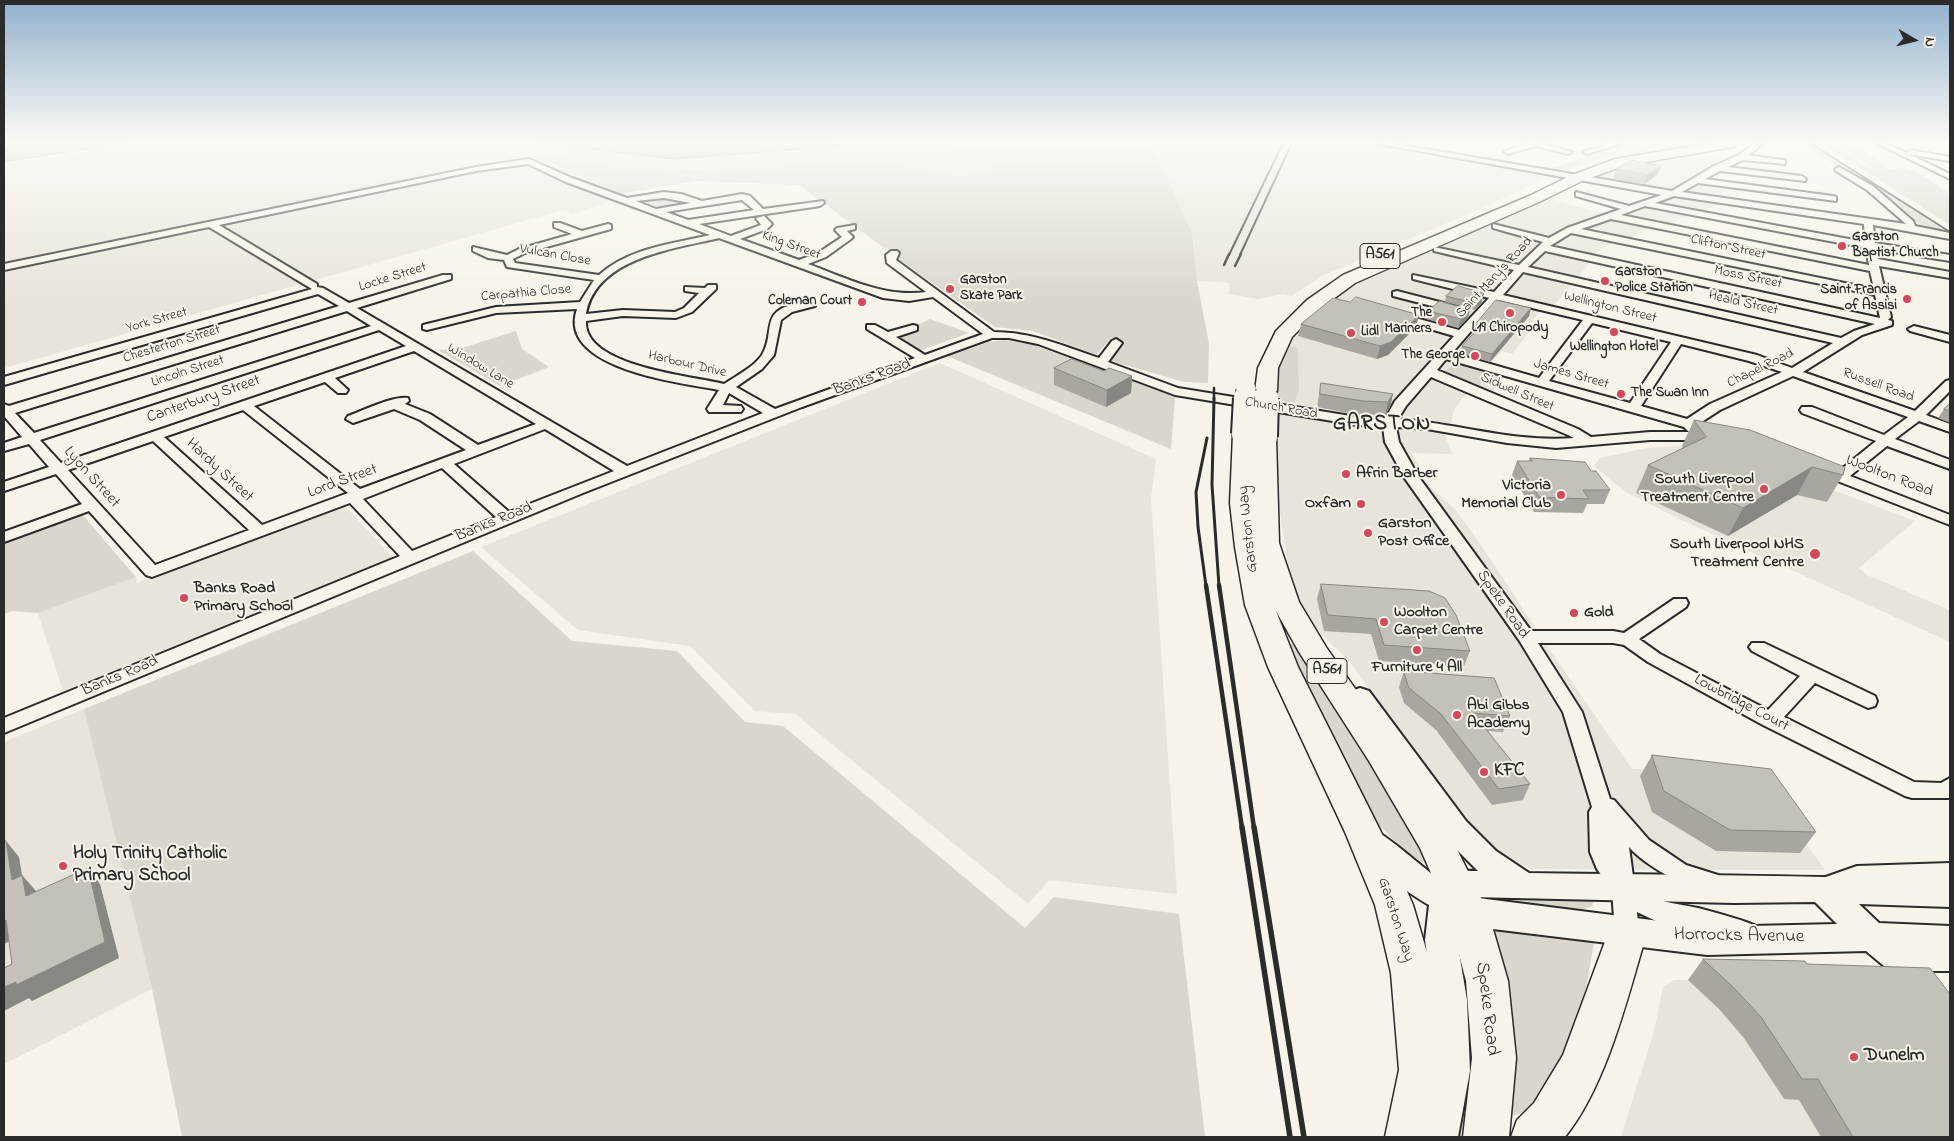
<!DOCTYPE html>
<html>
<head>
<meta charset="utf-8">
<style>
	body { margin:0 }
	#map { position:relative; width:1954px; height:1141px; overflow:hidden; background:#f7f3e8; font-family:"Indie Flower",sans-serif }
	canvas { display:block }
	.frame { position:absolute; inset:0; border:5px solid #2b2b2b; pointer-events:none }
	.north { position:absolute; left:1889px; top:15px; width:50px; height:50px; -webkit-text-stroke:4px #f7f3e8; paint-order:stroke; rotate:98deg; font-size:14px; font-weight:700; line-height:20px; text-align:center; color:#2b2b2b }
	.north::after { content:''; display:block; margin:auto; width:18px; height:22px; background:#2b2b2b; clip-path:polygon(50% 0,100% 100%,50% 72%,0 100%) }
</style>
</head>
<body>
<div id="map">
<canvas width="1954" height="1141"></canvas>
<div class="frame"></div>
<div class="north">N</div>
</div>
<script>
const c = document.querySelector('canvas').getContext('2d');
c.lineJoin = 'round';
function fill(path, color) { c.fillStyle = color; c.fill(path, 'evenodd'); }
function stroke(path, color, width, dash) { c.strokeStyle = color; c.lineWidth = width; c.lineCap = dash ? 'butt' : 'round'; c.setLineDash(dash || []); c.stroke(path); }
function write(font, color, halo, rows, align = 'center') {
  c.font = font + ' "Indie Flower",sans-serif'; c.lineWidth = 4; c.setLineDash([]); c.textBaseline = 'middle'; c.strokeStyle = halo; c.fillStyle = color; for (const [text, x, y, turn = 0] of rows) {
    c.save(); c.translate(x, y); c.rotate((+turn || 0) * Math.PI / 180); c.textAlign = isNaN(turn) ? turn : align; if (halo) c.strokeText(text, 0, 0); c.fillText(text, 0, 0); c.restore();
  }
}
fill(new Path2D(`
	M138,143H970H968L992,168L960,178L917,165L852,160L700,170L645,168L506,152L538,157L621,194L614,200L572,214L563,210L4,368V164Z
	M1147,143H1367L1538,174L1545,178L1494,203L1322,276L1291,296L1283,294L1258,299L1229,294L1230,283L1197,281L1192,233L1158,157Z
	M1703,152L1738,159L1690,184L1729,190V192L1721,191V200L1729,201L1676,220L1667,228L1660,226L1638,232L1628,242L1620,240L1604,247L1591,258L1593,259L1551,309L1544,307L1533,320L1537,322L1512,354L1502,351L1487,366L1507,372L1490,395L1481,399L1468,393L1460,401L1454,410L1451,424L1444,433L1452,454L1412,453L1428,485L1455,509L1486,552L1550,650L1632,769L1692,770L1761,781L1825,870L1531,869L1482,843L1349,661L1306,619L1289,572L1274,473L1275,400L1295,403L1299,389L1298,348L1288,346L1292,336L1321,306L1361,280L1433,249L1464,256L1466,253L1437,247L1546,198L1611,215L1673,193L1586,179L1633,163Z
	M940,363L1156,459L1151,498L1177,894L1049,880L1028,904L795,714L755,711L690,646L578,630L481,547Z
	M1682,446L1777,469L1915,521L1859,568L1867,575L1950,610V642L1679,519L1626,492L1594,466L1600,458L1646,448Z
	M345,506L392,557L63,691L38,613L136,577L137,583Z
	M84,709L152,989L4,1064V742Z
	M1900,978L1950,1137H1621L1654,1031L1663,987L1674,980Z`), '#e8e4da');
fill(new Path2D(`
	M970,143H1147L1158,157L1192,233L1197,281L1209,344L1208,383L1184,382L1111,361L1125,342L1112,338L1096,355L1033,331L995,327L901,261L898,257L901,252L884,248L799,185L696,181L621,194L538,157L493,151L645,168L700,170L852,160L917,165L960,178L991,168L955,157V151Z
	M1387,143H1407L1506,161H1489Z
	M1627,143H1647L1563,171L1515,164L1552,168Z
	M1666,143H1720L1599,165L1578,173L1610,160Z
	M1799,143H1809L1949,233L1924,228L1875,189Z
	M1821,143C1847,143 1852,163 1874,169L1836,143C1859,143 1871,154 1888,170C1894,170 1898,168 1904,168C1920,170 1937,186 1950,194V225Z
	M667,195L689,203L661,208L639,200Z
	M930,319L969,333L919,351L897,339L904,334L917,331L918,328L916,326Z
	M516,331L522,349L549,367L500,386L438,350L459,349Z
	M1004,340L1034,345L1175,397L1171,449L947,356L989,342Z
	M1288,346L1298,348L1299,389L1295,403L1275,400L1280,361Z
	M1454,362L1504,376L1499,382L1484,378L1478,388L1443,374Z
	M82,514L136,577L38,613L13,611L4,614V543Z
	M473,551L572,641L677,651L745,722L783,726L1025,928L1054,897L1179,914L1205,1137H182L152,989L84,709Z
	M1282,644H1296L1405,810L1430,867L1402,849L1363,808Z
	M1504,895L1595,897L1592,906L1573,913L1489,901Z
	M1489,927L1594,940C1589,982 1568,1090 1529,1110C1523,1113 1516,1114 1510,1116Z`), '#dad6cc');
const water = new Path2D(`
	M4,143H126L4,162Z
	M537,143H830L843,146L673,159Z`);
fill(water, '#afaca4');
stroke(water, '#7a7874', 1);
const street = new Path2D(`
	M1375,143H1390L1672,191L1714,166L1739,155L1755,143H1763L1749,155L1782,160H1785V164L1743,160L1728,167L1802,176L1806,179L1805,181L1720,171L1705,179L1833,196L1836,197V201L1698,183L1682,192L1906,224L1867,190L1836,171L1835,169L1839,167L1873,186L1913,221L1915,226L1950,233V239L1873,225L1875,243L1950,255V261L1875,249L1878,259L1950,272V278L1879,266L1891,317L1888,320L1892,321V325L1862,335L1803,372L1915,411L1946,381L1950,380V391L1926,415L1950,424V432L1919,421L1895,439L1950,460V469L1887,446L1850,476L1950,515V525L1817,473L1815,470L1822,466L1839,471L1876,441L1802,413L1800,410L1802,407H1812L1884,435L1908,417L1793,376L1720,410L1697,425L1702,430L1700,432L1713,433L1715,436L1713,439L1708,440H1650L1556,448L1507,443L1427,429L1396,427L1399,442L1418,476L1531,631H1613L1624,633L1674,599H1686L1688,603L1686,607L1639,639L1660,654L1768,710L1800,676L1752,651L1749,647L1752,643H1764L1875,696L1877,701L1875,706L1868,708L1815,683L1784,717L1914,782L1941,783L1950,778V798H1912L1905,796L1763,725L1648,662L1624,645L1613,643H1538L1582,712L1610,799L1614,800L1649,840L1686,865L1718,875L1721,882L1718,889C1696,896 1644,865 1629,847L1634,884C1656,904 1671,902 1698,908C1717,913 1736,918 1754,925L1758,932L1754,939L1746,942L1696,928L1656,921L1637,912L1639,932L1635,939L1627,942L1619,939L1615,932L1612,890L1597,869L1590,852L1589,812L1592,807L1563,712L1519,640L1404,477L1385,442L1383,426L1357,425L1175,395L1038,344L1009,338H992L802,407L583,493L4,733V718L400,556L350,503L152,577L146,575L89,511L4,542V532L82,504L56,474L4,491V482L49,467L29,444L4,451V443L22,437L4,416V404L9,406L339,306L318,294L4,385V377L312,289L209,227L4,270V264L476,167L529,159L572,178L627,198L664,192L681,194L702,201L742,194L750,196L763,209L823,201L824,203L820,206L699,224L731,236L761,225L756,218L764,216L772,224L767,229L740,239L799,260L818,253L842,237L835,230L837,228L855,225V229L847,231L853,237L851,239L826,257L808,264C846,278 885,298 926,292L887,263L886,255L891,251H897L899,253L896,260L994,332C1031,332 1064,346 1099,358L1112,341L1116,339L1122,343L1108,362L1178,388L1357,417L1385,419L1395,401L1454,336L1393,318V314H1401L1459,330L1489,298L1413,279V275L1494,292L1514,270L1434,251V247L1519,265L1543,242L1493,228V224L1549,238L1567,228L1621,209L1576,196V192L1629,206L1662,195ZM528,164L566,182L710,235C672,244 629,248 599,275L515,263L513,259L525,253L611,229V225L608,224L582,231L560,223H554V227L572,234L519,249L507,255L473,247V251L488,258L504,260L507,267L594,280L580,302L496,307L423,325V329L427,330L496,313L577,309C556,369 682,383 719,390L707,409L709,412H741L743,409L741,406L723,405L729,393L763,413L627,466L357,308L451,279V275H443L349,303L323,288L317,287V284L219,225L476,171ZM1674,196L1864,224L1865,242L1655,203ZM664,198L691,203L656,209L636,201ZM742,200L754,210L688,220L666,212ZM1645,206L1866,248L1869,265L1621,215ZM1611,219L1870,271L1874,289L1581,229ZM1571,233L1875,295L1880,318L1550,246ZM719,238L883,298L909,301L933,297L983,334L925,355L896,337L917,330V326L913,325L888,332L875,325H867V329L915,358L775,409L736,387L762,369L774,355L781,320L792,312L815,306V302C808,300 802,303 795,304C759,312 776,332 762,355C754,367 736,376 724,384C694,376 583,367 586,321L623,316L676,318L692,312L716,289V285H708L705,288L685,287V291L699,293L684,308L675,312L623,310L586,314C596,257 675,249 719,238ZM1545,251L1875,324L1854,331L1841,338L1528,267ZM1523,272L1833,343L1792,368L1757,355L1503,295ZM1498,300L1583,320L1539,378L1452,353ZM347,311L371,326L34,433L15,413ZM1592,323L1671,342L1630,403L1549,381ZM379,330L406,346L61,463L40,440ZM1681,344L1749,361L1782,372L1710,404L1687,419L1641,406ZM414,351L536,424L478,445L430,414L405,404L409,401L408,398C395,395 362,411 348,416L346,419L353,423L394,409L420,420L466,450L360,489L254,406L325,382L338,393H346L348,390L335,378ZM1446,359L1684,427L1689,432H1650L1591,437L1578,429L1437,370ZM1431,377L1568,435L1574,438C1515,443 1456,423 1398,419L1406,406ZM243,410L348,493L262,525L164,437ZM545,429L614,471L509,512L454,464ZM153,441L249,530L155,565L68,470ZM442,468L496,517L412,551L363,499Z
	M1528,143H1540L1572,152L1568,154L1536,146L1508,154L1504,152Z
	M1611,143H1622L1587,154L1583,152Z
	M1876,143H1885L1907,153L1910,150L1950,157V161L1909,154L1950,174V179Z
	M1397,291L1459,307L1460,309L1455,312L1393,296V292Z
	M1914,326L1950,335V342L1910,331L1908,329Z
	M1950,863V881L1858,884L1828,895L1820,893L1817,886L1820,879L1857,866Z
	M1902,949H1950V971H1902L1893,968L1890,960L1893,952Z`);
const secondary = new Path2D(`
	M1360,688L1369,691L1466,821L1496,851L1529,873C1669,875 1810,875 1950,881V907L1859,904L1879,923L1950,926V954L1915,953L1919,960L1914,971L1902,975L1890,971L1866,951L1707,955L1468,926L1459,922L1457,940L1467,1000L1470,1071L1458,1137H1420L1434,1071L1433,1000L1425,940L1429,905C1404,890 1373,870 1359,843L1363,834C1367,833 1371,831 1375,831C1383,832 1428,872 1440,880C1448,868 1465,871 1478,871L1444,837L1351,703L1347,697L1351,691ZM1470,897L1734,903L1815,902L1837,924L1707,927Z`);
const highway = new Path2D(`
	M1712,143H1739L1733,147L1623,166L1582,181L1539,202L1355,283L1321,308L1292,337L1278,368L1277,391L1274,396L1266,397L1258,396L1255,391L1258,368L1276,331L1307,300L1343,275L1529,196L1572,175L1615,159Z
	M1244,427L1252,429L1255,434L1265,430L1273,432L1276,437L1279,543L1299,602L1326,647L1393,743L1449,833L1488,912L1508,981L1516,1058L1509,1137H1463L1472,1058L1466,981L1448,912L1420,848L1369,761L1299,652L1276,611L1298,667L1381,832L1413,905L1433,973L1443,1070L1431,1137H1385L1399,1070L1391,973L1375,905L1345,832L1268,667L1245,605L1235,547L1230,503L1233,434L1236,429Z
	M1627,915L1641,920L1647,932C1628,996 1607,1085 1565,1137H1511L1517,1120L1534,1103L1563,1055L1613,920Z`);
stroke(street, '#2b2b2b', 4);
stroke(secondary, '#2b2b2b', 4);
stroke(highway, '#2b2b2b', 3);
fill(street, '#f7f3e8');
fill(secondary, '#f7f3e8');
fill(highway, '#f7f3e8');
stroke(new Path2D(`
	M1810,143L1950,232
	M1229,255L1283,143
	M1240,255L1292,143`), '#2b2b2b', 2);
stroke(new Path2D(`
	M1224,265L1229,254
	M1235,266L1241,254
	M1214,399V388`), '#2b2b2b', 2.5);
stroke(new Path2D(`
	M1214,398L1212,485L1219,586
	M1206,586L1198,527L1196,492L1207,438`), '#2b2b2b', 3);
stroke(new Path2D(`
	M1206,585L1242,828
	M1219,585L1254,828`), '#2b2b2b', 4.5);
stroke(new Path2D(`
	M1242,827L1290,1137
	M1254,827L1304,1137`), '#2b2b2b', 5.5);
const highwayBridgeFar1 = new Path2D(`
	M1246,399V389
	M1266,399V391`);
const highwayBridge = new Path2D(`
	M1244,434L1246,398
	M1265,437L1266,398`);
stroke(highwayBridgeFar1, '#2b2b2b', 21, []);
stroke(highwayBridge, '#2b2b2b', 28, []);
stroke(highwayBridgeFar1, '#f7f3e8', 19);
stroke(highwayBridge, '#f7f3e8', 24);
fill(new Path2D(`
	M1661,166L1657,175L1644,184L1613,179L1616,169Z
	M1484,293L1481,304L1475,310L1445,302L1446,296Z
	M1531,308L1529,316L1490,362L1460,353L1462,346L1474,333L1472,332L1475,325Z
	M1470,310L1468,318L1458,328L1426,319L1428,311Z
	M1301,324L1416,327L1388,355L1377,359L1298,336Z
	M1054,368L1104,371L1132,376L1131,393L1106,407L1054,385Z
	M1321,383L1393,394L1390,407L1385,415H1359L1317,407Z
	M1950,404V423L1938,418L1944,409Z
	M1694,420L1843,475L1827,502L1797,495L1728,536L1636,493L1648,465L1683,448L1682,446Z
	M1530,458L1591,471L1610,490L1604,504H1587L1583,513L1534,512L1512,475L1517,461H1529Z
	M1321,584L1470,651L1464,666L1379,661L1371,634L1324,631L1317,599Z
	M1404,671L1510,716L1503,732L1487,731L1530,784L1523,800L1492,805L1436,730L1404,703L1399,687Z
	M1652,755L1816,832L1800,853L1716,851L1652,812L1640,776Z
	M1703,959L1807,964L1950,1137H1821L1799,1100L1784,1099L1744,1038L1719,1009L1688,980Z`), '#a9a69f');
fill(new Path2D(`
	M1661,166L1657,175L1644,184L1647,175Z
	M1484,293L1481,304L1475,310L1480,298Z
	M1531,308L1529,316L1490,362L1492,354Z
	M1470,310L1468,318L1458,328L1461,319Z
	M1419,315L1416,327L1388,355L1377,359L1380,346Z
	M1132,376L1131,393L1106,407L1107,390Z
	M1393,394L1390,407L1385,415L1388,402Z
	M1812,467L1797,495L1728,536L1743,508Z
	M6,841L19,857L22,875L36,891L40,912L12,880Z
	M88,868L100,884L119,958L32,1001L29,998L4,1011V987L16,982Z
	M6,920L20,936L4,944V921Z`), '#898782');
const building = new Path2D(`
	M1631,160L1661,166L1647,175L1616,169Z
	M1458,286L1484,293L1480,298L1482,299L1477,304L1446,296Z
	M1356,297L1419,315L1391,342L1380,346L1301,324L1333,298L1350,302Z
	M1496,300L1531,308L1492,354L1462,346L1480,326L1475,325Z
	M1440,301L1470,310L1461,319L1428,311Z
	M1072,359L1104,371L1109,368L1132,376L1107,390L1054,368Z
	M1321,383L1393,394L1388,402L1363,401L1320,394Z
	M1950,404V411L1944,409Z
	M1694,420L1750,430L1845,467L1843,475L1812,467L1743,508L1648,465L1706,437Z
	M1530,458L1585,462L1591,471H1596L1610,490H1583L1589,499L1539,497L1517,461H1532Z
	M1321,584L1429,591L1445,598L1456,615L1470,651L1384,645L1376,619L1328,615Z
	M1404,671L1494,678L1510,716L1473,713L1530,784L1499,789L1441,714L1409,688Z
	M1652,755L1771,769L1816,832L1730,830L1664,791Z
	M6,841L12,880L22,875L26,896L88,868L105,942L16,985V982L4,987V968L12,964L6,920L4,921V842Z
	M1703,959L1805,961L1807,964L1930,968L1950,994V1137H1853L1818,1079H1802L1761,1017L1734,988Z`);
fill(building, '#c4c1b9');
stroke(building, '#898782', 1);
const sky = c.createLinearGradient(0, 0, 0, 302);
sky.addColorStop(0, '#91b1cd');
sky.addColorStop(0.47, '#fbfaf5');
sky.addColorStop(1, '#fbfaf500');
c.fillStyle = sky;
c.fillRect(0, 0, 1954, 302);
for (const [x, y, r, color] of [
	[1842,246,5,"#d1495b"],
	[1605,281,5,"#d1495b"],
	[950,289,5,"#d1495b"],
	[1907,299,5,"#d1495b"],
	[862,302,5,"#d1495b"],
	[1510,313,5,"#d1495b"],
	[1442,322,5,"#d1495b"],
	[1614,332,5,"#d1495b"],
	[1351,333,5,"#d1495b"],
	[1475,356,5,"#d1495b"],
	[1621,394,5,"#d1495b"],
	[1346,474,5,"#d1495b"],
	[1764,489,5,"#d1495b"],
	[1561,495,5,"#d1495b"],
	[1361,504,5,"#d1495b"],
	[1368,533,5,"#d1495b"],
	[1815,554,6,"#d1495b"],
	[184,598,5,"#d1495b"],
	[1574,613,5,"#d1495b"],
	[1384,622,5,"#d1495b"],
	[1417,650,5,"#d1495b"],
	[1457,715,5,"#d1495b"],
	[1484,772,5,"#d1495b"],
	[63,866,5,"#d1495b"],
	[1854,1057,5,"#d1495b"]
]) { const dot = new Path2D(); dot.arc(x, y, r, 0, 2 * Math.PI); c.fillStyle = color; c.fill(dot); stroke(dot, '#f7f3e8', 2); }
write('bold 14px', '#2b2b2b', '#f7f3e8', [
	["Garston",1852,238],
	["Baptist Church",1852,254],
	["Garston",1615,273],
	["Police Station",1615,289],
	["Garston",960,281],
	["Skate Park",960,297],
	["Saint Francis",1897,291,"right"],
	["of Assisi",1897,307,"right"],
	["Coleman Court",852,302,"right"],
	["The",1432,314,"right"],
	["Mariners",1432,330,"right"],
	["L19 Chiropody",1510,329,"center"],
	["Lidl",1361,333],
	["Wellington Hotel",1614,348,"center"],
	["The George",1465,356,"right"],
	["The Swan Inn",1631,394]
], 'left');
write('14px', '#2b2b2b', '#f7f3e8', [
	["King Street",791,246,20],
	["Clifton Street",1728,248,12],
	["Vulcan Close",555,256,10],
	["Locke Street",393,278,-17],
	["Saint Mary's Road",1495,278,-47],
	["Moss Street",1748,278,12],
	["Carpathia Close",526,294,-5],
	["Heald Street",1743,304,13],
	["Wellington Street",1610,308,14],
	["York Street",157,321,-16],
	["Chesterton Street",172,345,-17],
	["Harbour Drive",687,365,13],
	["Window Lane",480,367,31],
	["Chapel Road",1761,369,-26],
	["Lincoln Street",188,372,-18],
	["James Street",1571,375,16],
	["Russell Road",1878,386,20],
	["Sidwell Street",1517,393,23],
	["Church Road",1281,409,10]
]);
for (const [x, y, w] of [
	[1380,256,40],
	[1327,671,40]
]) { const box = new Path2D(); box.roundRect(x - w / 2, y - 12.5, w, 25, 4); c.fillStyle = '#f7f3e8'; c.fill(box); stroke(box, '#2b2b2b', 1); }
write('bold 15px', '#2b2b2b', null, [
	["A561",1380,256],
	["A561",1327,671]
]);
write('16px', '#2b2b2b', '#f7f3e8', [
	["Banks Road",872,378,-20],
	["Canterbury Street",204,400,-19],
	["Hardy Street",219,471,43],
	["Woolton Road",1889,477,21],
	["Lyon Street",91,478,48],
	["Lord Street",343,482,-20],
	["Banks Road",494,523,-22],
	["Garston Way",1249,529,-96],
	["Speke Road",1502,605,55],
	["Banks Road",120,677,-23],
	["Lowbridge Court",1741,704,28],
	["Garston Way",1395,920,72]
]);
write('bold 16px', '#2b2b2b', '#f7f3e8', [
	["Afrin Barber",1356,474],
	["South Liverpool",1754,480,"right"],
	["Treatment Centre",1754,498,"right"],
	["Victoria",1551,486,"right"],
	["Memorial Club",1551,504,"right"],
	["Oxfam",1351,504,"right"],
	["Garston",1378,524],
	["Post Office",1378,542],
	["South Liverpool NHS",1804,545,"right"],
	["Treatment Centre",1804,563,"right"],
	["Banks Road",194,589],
	["Primary School",194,607],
	["Woolton",1394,613],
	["Carpet Centre",1394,631],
	["Gold",1584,613],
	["Furniture 4 All",1417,668,"center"],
	["Abi Gibbs",1467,706],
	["Academy",1467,724]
], 'left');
write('bold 19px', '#2b2b2b', '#f7f3e8', [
	["KFC",1494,772],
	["Holy Trinity Catholic",73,855],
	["Primary School",73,877],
	["Dunelm",1864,1057]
], 'left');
write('19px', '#2b2b2b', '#f7f3e8', [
	["Horrocks Avenue",1739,937,1],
	["Speke Road",1486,1009,83]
]);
c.letterSpacing = '1px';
write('bold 21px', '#2b2b2b', '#f7f3e8', [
	["GARSTON",1382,426]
]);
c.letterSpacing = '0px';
</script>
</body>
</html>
